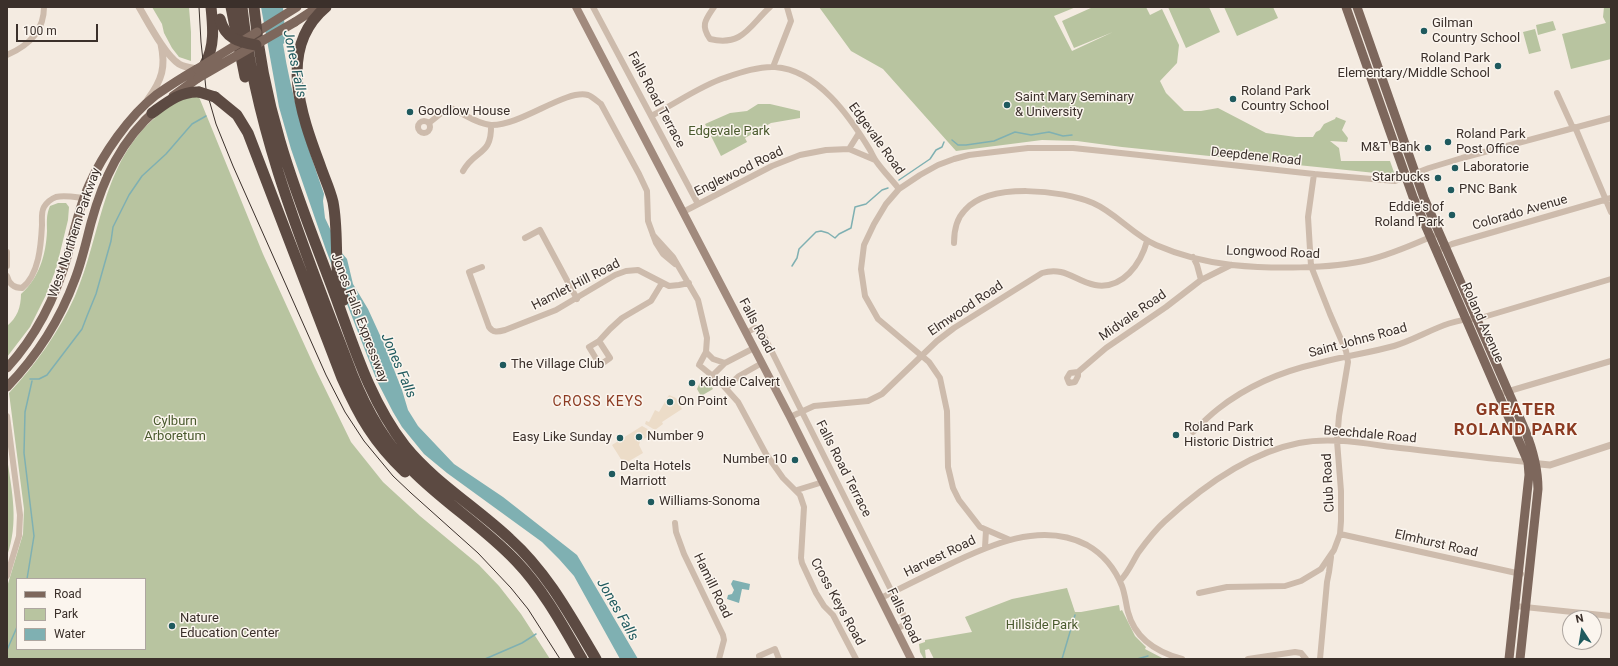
<!DOCTYPE html>
<html>
<head>
<meta charset="utf-8">
<style>
	body { margin:0 }
	#map { position:relative; width:1618px; height:666px; overflow:hidden; background:#f4ebe1; font-family:Roboto,sans-serif }
	canvas { display:block }
	.frame { position:absolute; inset:0; border:8px solid #3b302b; pointer-events:none }
	.legend { position:absolute; left:16px; top:578px; width:130px; height:72px; box-sizing:border-box; background:#fbf5ee; border:1px solid #aea6a0; margin:0; padding:5px 7px; list-style:none; font-size:12px; color:#3b302b }
	.legend li { display:flex; align-items:center; gap:8px; height:20px }
	.legend b { width:20px; border:1px solid #aea6a0 }
	.north { position:absolute; left:1562px; top:610px; width:40px; height:40px; box-sizing:border-box; background:#fbf5ee; border:1px solid #aea6a0; border-radius:50%; rotate:348deg; font-size:11px; font-weight:700; line-height:16px; text-align:center; color:#3b302b }
	.north::after { content:''; display:block; margin:auto; width:14px; height:18px; background:#1f5a5e; clip-path:polygon(50% 0,100% 100%,50% 72%,0 100%) }
	.scale { position:absolute; left:16px; top:24px; width:82px; height:18px; box-sizing:border-box; border:2px solid #3b302b; border-top:0; padding-left:5px; font-size:12px; line-height:14px; white-space:nowrap; color:#3b302b; -webkit-text-stroke:3px #fbf5ee; paint-order:stroke }
</style>
</head>
<body>
<div id="map">
<canvas width="1618" height="666"></canvas>
<div class="frame"></div>
<ul class="legend">
<li><b style="height:5px;background:#7d675c"></b>Road</li>
<li><b style="height:11px;background:#b8c4a0"></b>Park</li>
<li><b style="height:11px;background:#7fb0b2"></b>Water</li>
</ul>
<div class="north">N</div>
<div class="scale">100 m</div>
</div>
<script>
const c = document.querySelector('canvas').getContext('2d');
c.lineJoin = 'round';
function fill(path, color) { c.fillStyle = color; c.fill(path, 'evenodd'); }
function stroke(path, color, width, dash) { c.strokeStyle = color; c.lineWidth = width; c.lineCap = dash ? 'butt' : 'round'; c.setLineDash(dash || []); c.stroke(path); }
function write(font, color, halo, rows, align = 'center') {
  c.font = font + ' Roboto,sans-serif'; c.lineWidth = 3; c.setLineDash([]); c.textBaseline = 'middle'; c.strokeStyle = halo; c.fillStyle = color; for (const [text, x, y, turn = 0] of rows) {
    c.save(); c.translate(x, y); c.rotate((+turn || 0) * Math.PI / 180); c.textAlign = isNaN(turn) ? turn : align; if (halo) c.strokeText(text, 0, 0); c.fillText(text, 0, 0); c.restore();
  }
}
fill(new Path2D(`
	M152,7H189L191,32V61L179,57L172,48L164,33L162,24Z
	M819,7H1076L1054,16L1072,51L1113,32L1074,48L1062,21L1093,7H1146L1150,15L1162,9L1179,45L1177,63L1160,81L1166,93L1184,111H1201L1218,108L1266,133L1296,137H1313L1316,132L1320,130L1324,124L1335,119L1336,117L1346,121L1342,130L1348,138L1347,142L1330,141L1339,148L1341,161H1390L1395,175L1122,147L1077,141L1042,140L956,151L883,69L851,51Z
	M1168,7H1209L1220,32L1186,48Z
	M1224,7H1273L1278,18L1237,36Z
	M1604,7H1611V59L1571,69L1562,34L1606,23L1603,17Z
	M1553,21L1556,30L1538,35L1536,25Z
	M1535,29L1541,51L1529,54L1523,32Z
	M199,97L263,254L315,368L351,442L383,482L420,516L479,565L499,586L521,614L550,659H7V587L23,534L24,509L9,393C36,364 59,332 75,296C102,234 101,163 157,116C163,110 170,102 178,99C185,97 193,97 199,97ZM17,579H145V649H17Z
	M758,104H770L800,111V118L771,123L745,138L747,142L721,156L705,124L730,113L747,111Z
	M58,203H66L69,207L68,220L56,269L46,295L30,327L7,357V326C17,318 21,307 21,294C39,278 46,255 47,231C47,222 46,215 50,206Z
	M702,378L709,383L713,389L701,396L697,389Z
	M7,458C12,492 19,522 7,556Z
	M1067,588L1075,612H1081L1119,605L1120,611L1122,610L1135,636L1146,647L1145,649L1164,659H934L929,649L925,650L926,659H924L920,652L919,644L925,642V640L972,632L965,617L1012,599Z`), '#b8c4a0');
fill(new Path2D(`
	M669,395L676,398L682,409L662,422L663,424L655,430L645,424L646,421L649,422L655,410L659,412Z
	M642,426L651,431L653,434L640,441L639,445L643,453L624,464L612,445Z`), '#ecdcc8');
fill(new Path2D(`
	M261,7H283L286,42L283,44C291,96 307,145 324,194L323,201L325,218L341,252L347,259L353,284L368,309L384,344L402,390L408,410L418,426L454,464L503,497L577,555L638,659H620L574,576L559,559L542,542L447,473L424,454L402,427L393,412L377,381L326,250L291,149L279,107Z
	M733,580L750,584L749,590L742,589L739,603L727,599L728,595L732,594L734,590L731,584Z`), '#7fb0b2');
stroke(new Path2D(`
	M952,140L958,145H966L994,141L1015,132L1031,135L1049,132L1063,136L1072,135
	M899,180L930,159L936,150L942,147L944,142
	M792,266L797,258L799,249L816,232L821,231L828,233L835,238L839,234L851,228L855,207L866,204L882,190L888,188
	M30,379H39L47,375L82,329L87,316L96,294L111,241L113,227L129,195L142,176L166,154L192,124L206,116
	M27,579L34,536L24,453L25,412L32,381
	M7,650L17,627
	M485,659L522,643L536,634
	M1062,659L1075,615
	M1137,659L1148,656`), '#7fb0b2', 1.5);
stroke(new Path2D(`
	M593,7L698,204
	M714,7C706,19 700,25 710,39C743,47 750,25 770,7
	M7,55C28,46 44,32 44,7
	M773,67L791,21L787,7
	M1557,93L1573,128
	M651,116C675,104 700,86 724,78C739,73 759,66 775,67C818,70 850,117 870,150C872,154 874,158 876,161C883,171 892,180 899,189
	M418 127a6 6 0 1 1 12 0a6 6 0 1 1-12 0Z
	M429,123L449,107C462,113 477,124 491,125C521,126 565,89 588,95C593,97 597,101 601,104L639,174L647,191L648,221L656,243L663,254L675,264
	M1575,127L1611,212
	M849,149L859,133
	M463,171C475,149 492,156 491,125
	M683,212L772,166L800,155L826,150L849,149L875,160
	M653,235L673,257L698,300L707,338L706,352L699,365L720,382L738,402L766,454L783,478L800,495L804,507L801,558L802,563L816,593L824,606L833,615L856,659
	M525,238L540,230L577,299
	M954,243C954,230 956,219 965,210C990,182 1062,190 1093,203C1116,213 1133,235 1156,245C1179,255 1206,262 1232,265C1271,269 1330,269 1368,260C1390,255 1412,245 1433,236
	M1436,251L1452,244L1611,198
	M7,252V266
	M1193,257L1197,265L1201,280
	M482,267L469,272L489,327C493,333 498,332 505,330L556,310L615,275L626,271L638,270L669,286L679,285L689,283
	M7,276C9,284 14,288 22,288C39,275 41,245 42,225C42,219 41,212 44,207C47,202 51,199 56,197C64,195 75,197 84,198
	M746,333L755,328H760L907,622L906,624L896,629
	M599,341L610,358L600,365L589,347L599,341L610,329L622,318L651,301L662,283
	M706,352L713,359L725,363
	M1078,372V376L1075,382L1069,383L1067,378L1070,373L1078,372L1106,348L1166,307L1201,280L1231,265
	M713,375L725,363L754,348
	M726,388L739,376L762,363
	M1499,394L1611,361
	M7,416L20,515L19,536L7,576
	M790,417L814,406L868,401L882,394L937,341L954,328L1042,273C1065,266 1075,281 1095,285C1123,290 1141,263 1147,241
	M1193,432C1201,424 1209,416 1218,409C1247,386 1283,371 1319,363C1344,356 1369,353 1394,346C1421,338 1447,318 1477,319L1611,279
	M797,490L823,482
	M675,523L676,532L684,554L723,635L724,640L719,659
	M1340,534L1521,574
	M1010,540L980,527L959,500L953,488L948,467L947,411L940,378L929,362L878,319L865,296L861,269L864,245L874,224L886,204L899,189L920,175L938,165L954,159L969,155L1028,148H1073L1121,153L1314,174L1395,181L1429,168L1462,158L1611,118
	M985,548L986,530
	M1120,581C1128,573 1132,563 1138,553C1146,542 1155,530 1165,521C1203,486 1248,453 1299,443C1330,437 1362,443 1392,447C1437,452 1482,458 1528,462
	M1199,593L1227,587L1285,586L1301,581L1321,569L1334,550L1340,534L1341,521V491L1337,441L1339,416L1348,362L1346,351L1330,314L1311,266L1308,217L1314,174
	M881,598C903,587 925,576 946,566C989,545 1041,521 1087,545C1103,554 1115,569 1122,586C1125,594 1126,604 1128,612C1135,639 1156,652 1182,659
	M1515,606L1611,616
	M760,659L759,656L775,649L779,659
	M1248,659L1295,652L1301,653L1306,659
	M1320,659L1327,582L1329,572L1331,557`), '#cdbbac', 6);
stroke(new Path2D(`
	M139,7C148,22 165,55 179,64C184,67 191,68 197,69
	M148,99C162,80 166,67 161,44
	M1530,463L1550,465L1611,445`), '#cdbbac', 7);
stroke(new Path2D(`
	M576,7L790,417L911,659`), '#a18a7d', 8);
stroke(new Path2D(`
	M1346,7L1413,197L1528,462L1529,475L1509,659
	M1357,7L1424,198L1525,430C1533,450 1538,468 1538,489L1520,659
	M295,22L318,7
	M257,32L297,7
	M173,96L198,78
	M7,368C37,335 56,297 68,254C74,231 79,207 89,185C103,154 129,116 156,95C169,86 183,77 197,69
	M7,387C37,356 60,320 75,279C82,261 86,242 91,223C103,179 121,140 157,109`), '#7d675c', 9);
stroke(new Path2D(`
	M231,7L245,77
	M242,7C256,136 306,253 352,374C366,409 384,442 411,469C443,502 484,527 516,561C543,589 563,626 582,659
	M254,7C258,52 267,97 280,141C295,193 316,244 335,295C354,347 370,401 405,446C434,482 476,507 510,539C547,572 571,617 596,659
	M326,7C277,48 301,114 320,165C324,177 330,189 333,202C337,223 336,243 337,265C337,277 340,289 344,300
	M205,64C215,46 213,27 211,7
	M215,97L237,115L248,133L342,378C359,416 374,443 405,472
	M152,113C166,103 180,91 199,92`), '#5c4a42', 11);
stroke(new Path2D(`
	M199,7L201,42L206,89L216,124L233,166L326,375L345,412L364,441L393,476L411,493L478,553L511,588L528,609L560,659`), '#3b302b', 1);
stroke(new Path2D(`
	M197,69L257,32
	M198,78L295,22`), '#7d675c', 9);
stroke(new Path2D(`
	M220,19C225,38 238,42 256,45
	M199,92L215,97`), '#5c4a42', 11);
for (const [x, y, r, color] of [
	[1424,31,4,"#1f5a5e"],
	[1498,66,4,"#1f5a5e"],
	[1233,99,4,"#1f5a5e"],
	[1007,105,4,"#1f5a5e"],
	[410,112,4,"#1f5a5e"],
	[1448,142,4,"#1f5a5e"],
	[1428,148,4,"#1f5a5e"],
	[1455,168,4,"#1f5a5e"],
	[1438,178,4,"#1f5a5e"],
	[1451,190,4,"#1f5a5e"],
	[1452,215,4,"#1f5a5e"],
	[503,365,4,"#1f5a5e"],
	[692,383,4,"#1f5a5e"],
	[670,402,4,"#1f5a5e"],
	[1176,435,4,"#1f5a5e"],
	[639,437,4,"#1f5a5e"],
	[620,438,4,"#1f5a5e"],
	[795,460,4,"#1f5a5e"],
	[612,474,4,"#1f5a5e"],
	[651,502,4,"#1f5a5e"],
	[172,626,4,"#1f5a5e"]
]) { const dot = new Path2D(); dot.arc(x, y, r, 0, 2 * Math.PI); c.fillStyle = color; c.fill(dot); stroke(dot, '#fbf5ee', 1.5); }
write('13px', '#3b302b', '#fbf5ee', [
	["Gilman",1432,24],
	["Country School",1432,39],
	["Roland Park",1490,59,"right"],
	["Elementary/Middle School",1490,74,"right"],
	["Roland Park",1241,92],
	["Country School",1241,107],
	["Saint Mary Seminary",1015,98],
	["& University",1015,113],
	["Goodlow House",418,112],
	["Roland Park",1456,135],
	["Post Office",1456,150],
	["M&T Bank",1420,148,"right"],
	["Laboratorie",1463,168],
	["Starbucks",1430,178,"right"],
	["PNC Bank",1459,190],
	["Eddie’s of",1444,208,"right"],
	["Roland Park",1444,223,"right"],
	["The Village Club",511,365],
	["Kiddie Calvert",700,383],
	["On Point",678,402],
	["Roland Park",1184,428],
	["Historic District",1184,443],
	["Number 9",647,437],
	["Easy Like Sunday",612,438,"right"],
	["Number 10",787,460,"right"],
	["Delta Hotels",620,467],
	["Marriott",620,482],
	["Williams-Sonoma",659,502],
	["Nature",180,619],
	["Education Center",180,634]
], 'left');
write('13px', '#3b302b', '#fbf5ee', [
	["Falls Road Terrace",656,100,62],
	["Edgevale Road",876,139,54],
	["Deepdene Road",1256,157,6],
	["Englewood Road",739,172,-26],
	["Colorado Avenue",1520,213,-16],
	["West Northern Parkway",75,233,-71],
	["Longwood Road",1273,253,2],
	["Hamlet Hill Road",576,285,-27],
	["Elmwood Road",966,309,-34],
	["Midvale Road",1133,316,-35],
	["Jones Falls Expressway",359,318,69],
	["Roland Avenue",1482,323,66],
	["Falls Road",756,326,62],
	["Saint Johns Road",1358,341,-15],
	["Beechdale Road",1370,435,5],
	["Falls Road Terrace",843,469,63],
	["Club Road",1329,483,-93],
	["Elmhurst Road",1436,544,13],
	["Harvest Road",940,557,-26],
	["Hamill Road",712,586,64],
	["Cross Keys Road",837,602,61],
	["Falls Road",903,616,64]
]);
write('13px', '#4a5a2e', '#fbf5ee', [
	["Edgevale Park",729,132],
	["Cylburn",175,422],
	["Arboretum",175,437],
	["Hillside Park",1042,626]
]);
write('italic 14px', '#1f5a5e', '#fbf5ee', [
	["Jones Falls",294,64,78],
	["Jones Falls",398,366,67],
	["Jones Falls",617,610,60]
]);
c.letterSpacing = '1px';
write('14px', '#8c3b22', '#fbf5ee', [
	["CROSS KEYS",598,402]
]);
c.letterSpacing = '0px';
c.letterSpacing = '1px';
write('bold 17px', '#8c3b22', '#fbf5ee', [
	["GREATER",1516,411],
	["ROLAND PARK",1516,431]
]);
c.letterSpacing = '0px';
</script>
</body>
</html>
